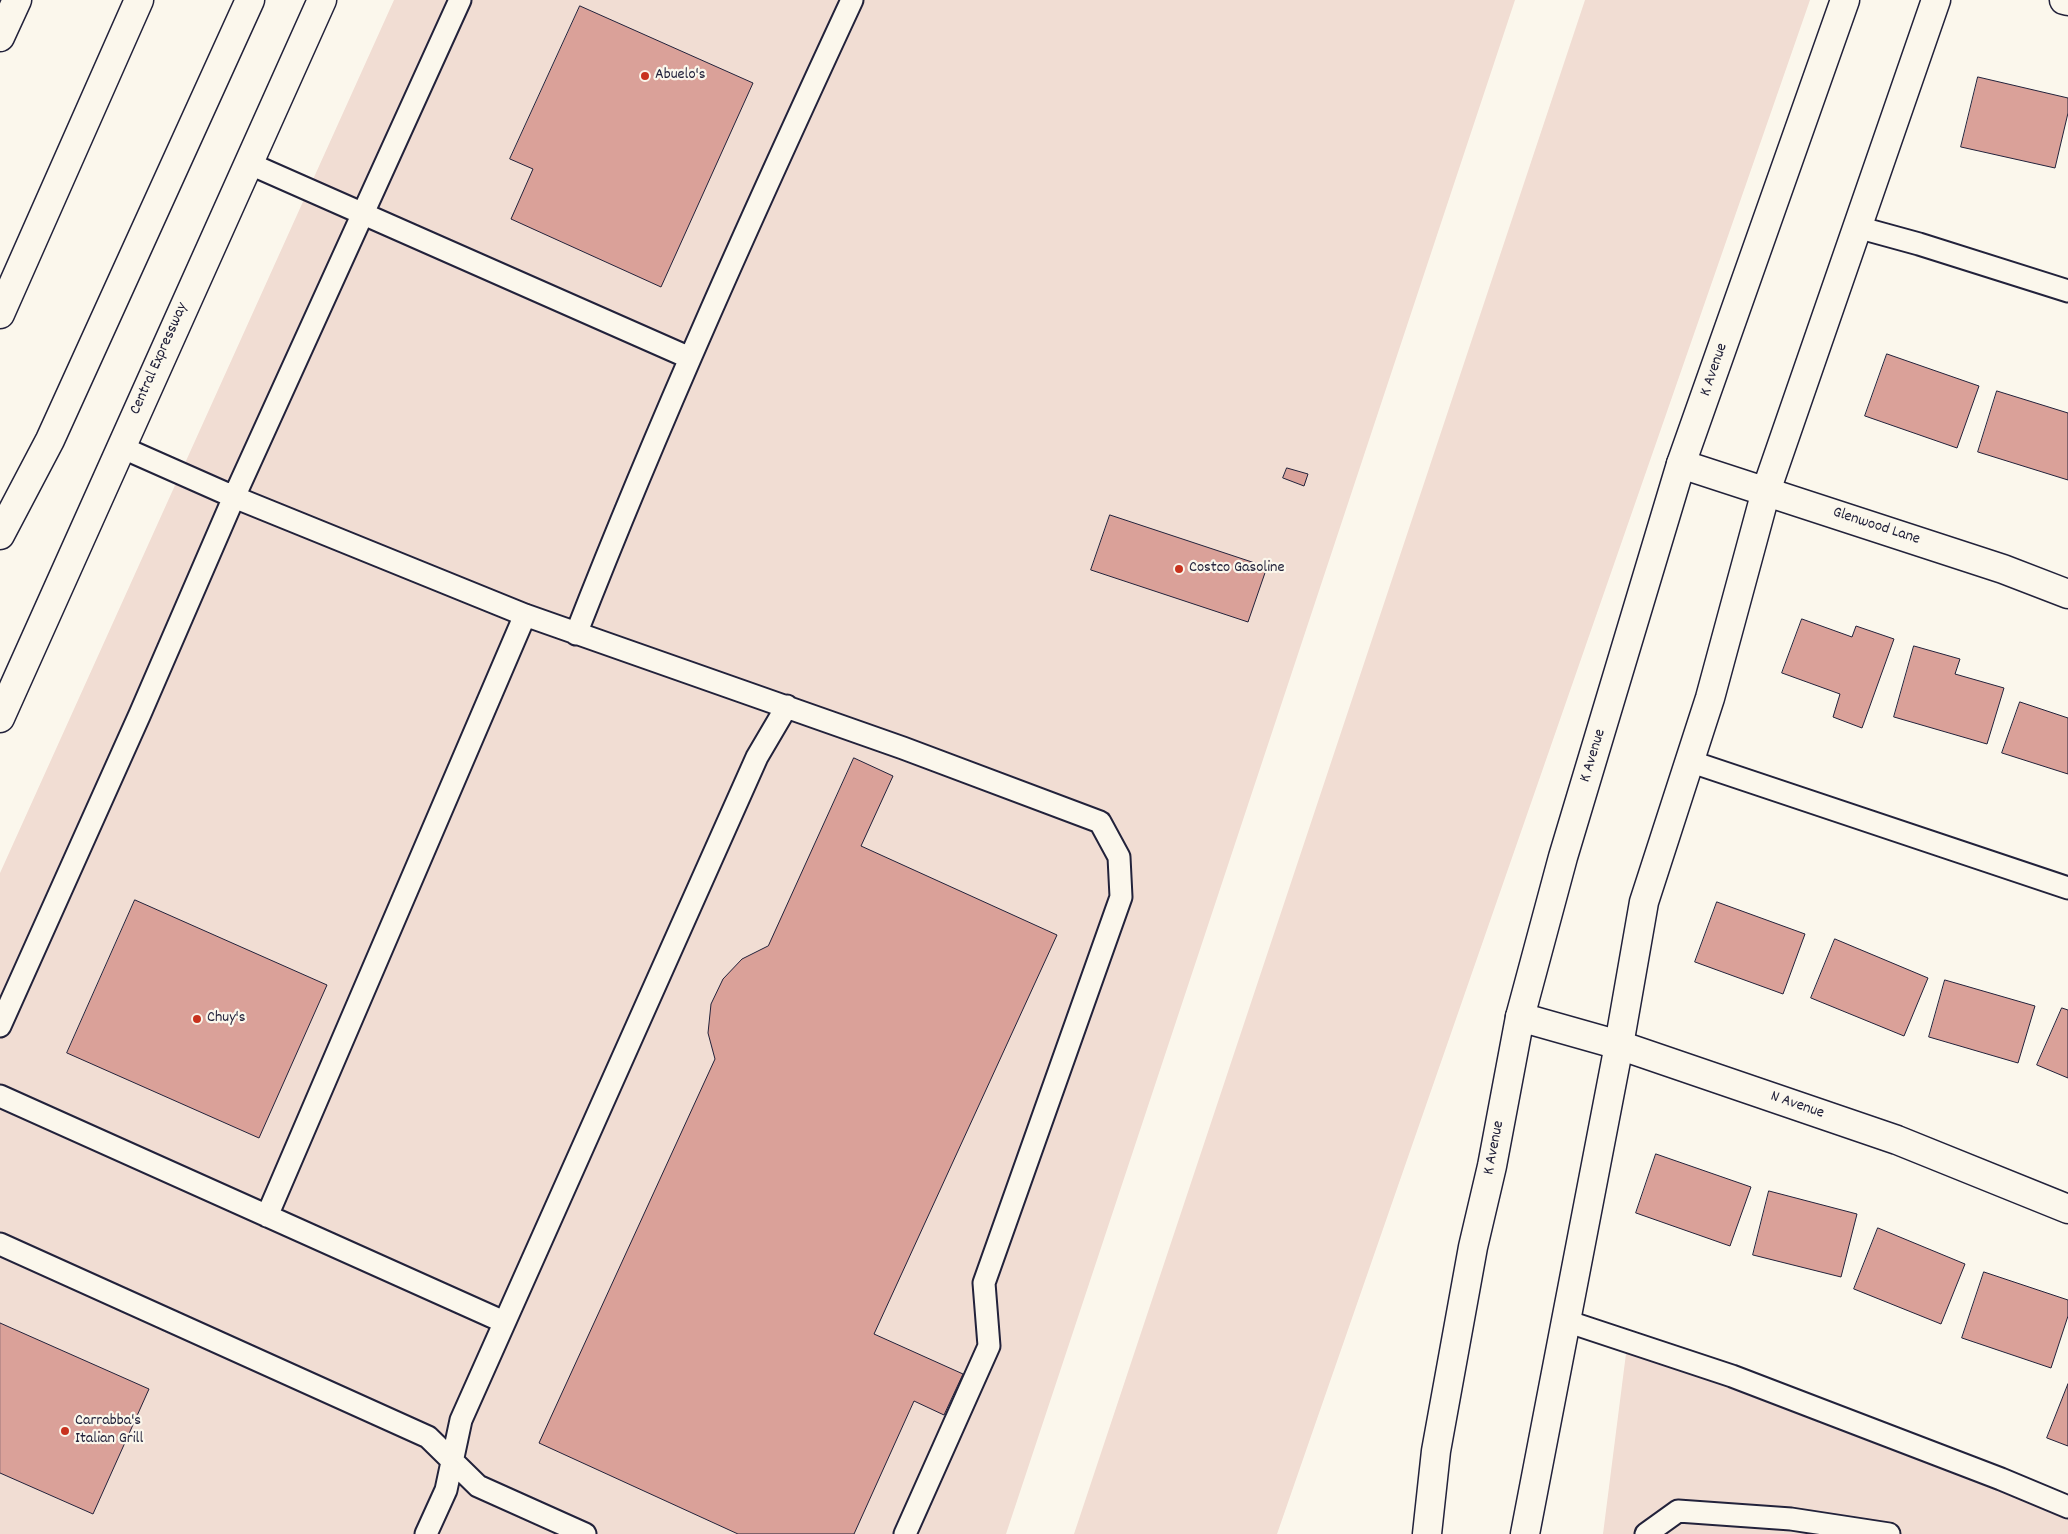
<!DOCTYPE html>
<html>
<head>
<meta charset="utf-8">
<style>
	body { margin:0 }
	canvas { display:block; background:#fbf7ec }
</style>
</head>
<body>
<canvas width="2068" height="1534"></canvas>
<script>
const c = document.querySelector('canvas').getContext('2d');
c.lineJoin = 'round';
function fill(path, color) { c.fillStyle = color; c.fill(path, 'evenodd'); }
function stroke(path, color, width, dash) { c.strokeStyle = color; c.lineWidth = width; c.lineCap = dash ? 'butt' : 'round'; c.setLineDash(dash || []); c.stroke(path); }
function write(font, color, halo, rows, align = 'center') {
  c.font = font + ' Dekko,sans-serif'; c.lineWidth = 4.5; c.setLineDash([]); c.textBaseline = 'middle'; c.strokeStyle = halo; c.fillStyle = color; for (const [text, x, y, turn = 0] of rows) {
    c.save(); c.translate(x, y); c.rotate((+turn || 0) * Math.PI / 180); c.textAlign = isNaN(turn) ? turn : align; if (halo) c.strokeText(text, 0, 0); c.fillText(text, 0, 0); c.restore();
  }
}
fill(new Path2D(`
	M394,0H1515L1006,1534H0V873Z
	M1585,0H1810L1277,1534H1074Z
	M1628,1338L2068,1513V1534H1603Z`), '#f1ddd3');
const building = new Path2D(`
	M580,6L753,83L661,287L511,219L533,169L510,159Z
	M1978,77L2068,98V113L2055,168L1961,147Z
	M1887,354L1979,386L1957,448L1865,416Z
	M1997,391L2068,413V480L1978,452Z
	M1287,468L1308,474L1304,486L1283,478Z
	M1110,515L1267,567L1248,622L1091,570Z
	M1802,619L1852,637L1856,626L1894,639L1862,728L1833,717L1840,694L1782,673Z
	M1914,646L1960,659L1955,674L2004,688L1987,744L1894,717Z
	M2020,702L2068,718V774L2002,753Z
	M854,758L893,776L861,846L1057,935L874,1334L963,1374L944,1415L914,1401L854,1534H738L539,1443L715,1059L708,1033L711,1004L723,979L742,959L768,946Z
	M135,900L327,985L259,1138L67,1053Z
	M1717,902L1805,934L1783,994L1695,962Z
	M1835,939L1928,978L1904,1036L1811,998Z
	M1945,980L2035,1006L2018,1063L1929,1037Z
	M2062,1008L2068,1010V1078L2037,1065Z
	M1656,1154L1751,1187L1730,1246L1636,1213Z
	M1769,1191L1857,1214L1841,1277L1753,1255Z
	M1878,1228L1965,1264L1941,1324L1854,1289Z
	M1984,1272L2068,1300V1316L2051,1368L1962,1338Z
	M0,1323L149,1389L93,1514L0,1473Z
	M2068,1384V1446L2047,1438Z`);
fill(building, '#daa199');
stroke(building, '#22223b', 1);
const lane = new Path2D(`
	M248,163L690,358
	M1857,227L1919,244L2068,291
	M121,447L234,497L525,615L903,748L1100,822L1119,857L1121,897L984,1283L989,1346L905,1534
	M576,634C660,419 755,209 852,0
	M1689,761L2068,888
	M0,1026L140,714L234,497L460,0
	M0,1096L504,1322
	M267,1216L525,615
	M0,1244L428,1437L478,1486L585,1534
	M1566,1321L1732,1376L2001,1479L2068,1507
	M426,1534L446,1490L461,1420L757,757L787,706
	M1646,1534L1678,1511L1791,1519L1889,1534`);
const street = new Path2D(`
	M2064,0L2068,1
	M1681,464L2003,569L2068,594
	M1520,1017L1619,1045L1897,1140L2068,1209`);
const secondary = new Path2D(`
	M0,718L322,0
	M1427,1534L1436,1451L1473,1247L1492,1166L1520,1017L1563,857L1681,464L1845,0
	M1525,1534L1619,1045L1644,902L1710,698L1766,491L1936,0`);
const highway = new Path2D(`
	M0,37L17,0
	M0,314L139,0
	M0,535L50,440L250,0`);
stroke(lane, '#22223b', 25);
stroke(street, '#22223b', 31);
stroke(secondary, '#22223b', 31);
stroke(highway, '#22223b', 31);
stroke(lane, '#fbf7ec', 21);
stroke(street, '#fbf7ec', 28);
stroke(secondary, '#fbf7ec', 28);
stroke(highway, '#fbf7ec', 28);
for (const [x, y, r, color] of [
	[645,76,5,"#c8321e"],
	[1179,569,5,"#c8321e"],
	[197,1019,5,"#c8321e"],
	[65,1431,5,"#c8321e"]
]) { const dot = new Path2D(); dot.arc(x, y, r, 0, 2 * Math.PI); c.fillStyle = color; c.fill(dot); stroke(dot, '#fbf7ec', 2); }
write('16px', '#22223b', '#fbf7ec', [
	["Abuelo's",655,76],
	["Costco Gasoline",1189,569],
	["Chuy's",207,1019],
	["Carrabba's",75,1422],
	["Italian Grill",75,1440]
], 'left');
write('16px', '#22223b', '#fbf7ec', [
	["Central Expressway",160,359,-66],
	["K Avenue",1715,370,-71],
	["Glenwood Lane",1876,527,18],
	["K Avenue",1594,756,-73],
	["N Avenue",1797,1106,19],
	["K Avenue",1495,1148,-79]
]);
</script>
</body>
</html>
